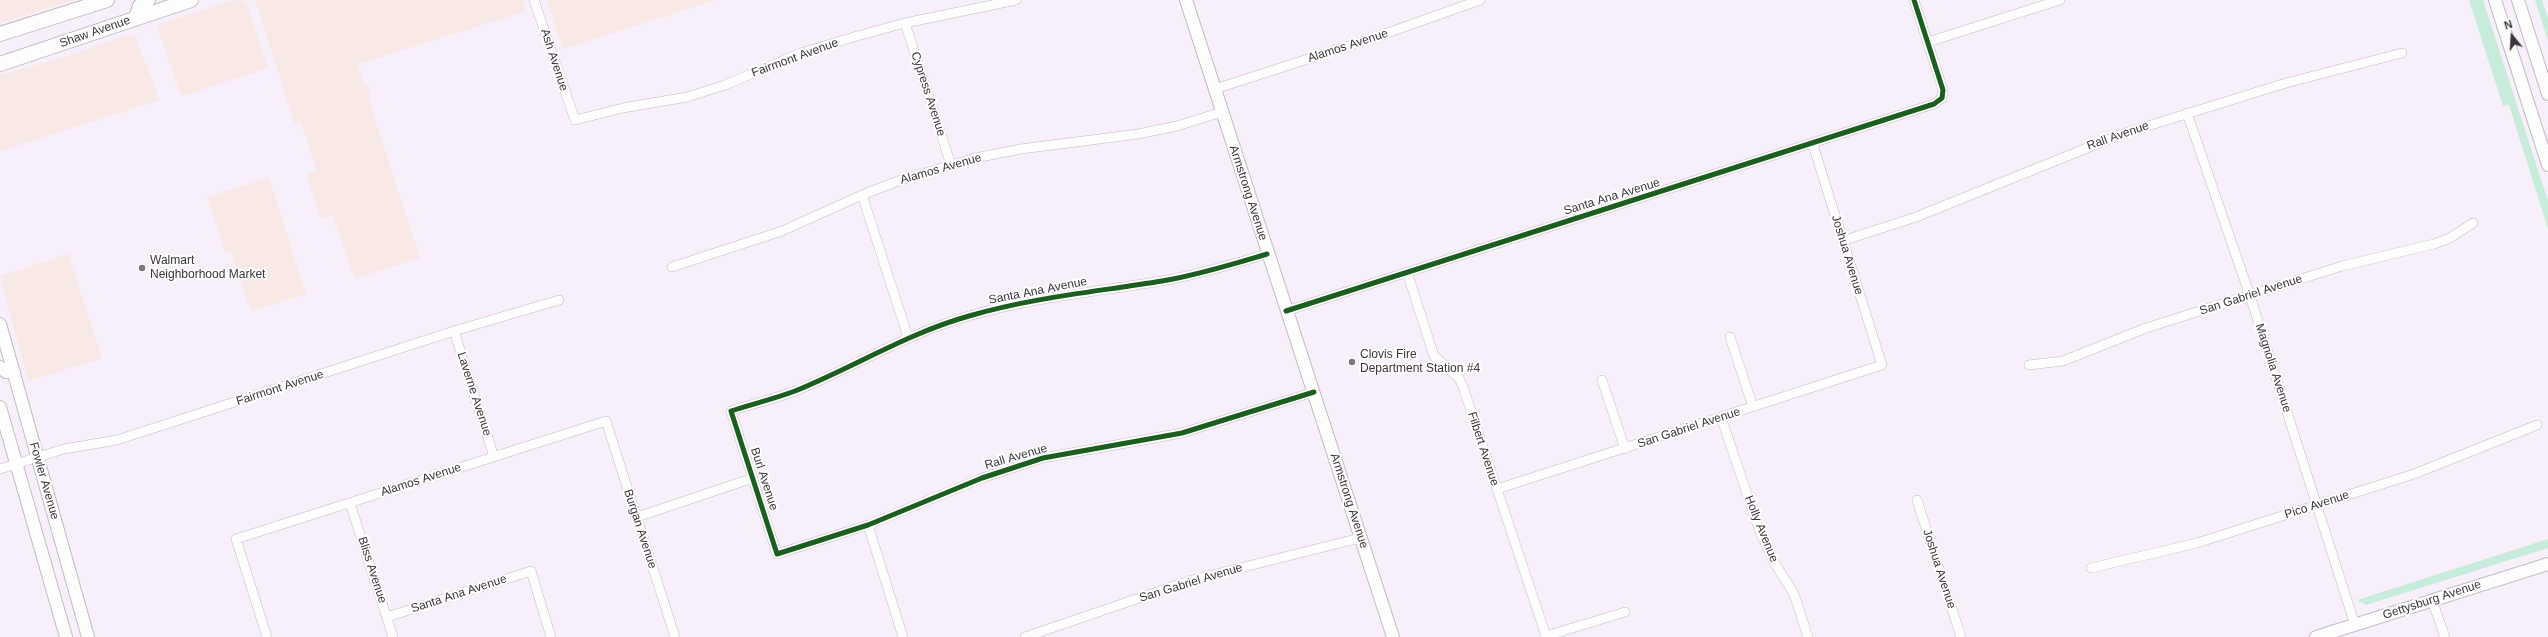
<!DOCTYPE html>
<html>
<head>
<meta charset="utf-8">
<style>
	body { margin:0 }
	#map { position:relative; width:2548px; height:637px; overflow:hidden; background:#f7effa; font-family:Helvetica,sans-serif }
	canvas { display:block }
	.north { position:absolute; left:2492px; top:16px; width:40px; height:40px; -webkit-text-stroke:3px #fefefe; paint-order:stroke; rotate:342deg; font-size:11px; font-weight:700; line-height:16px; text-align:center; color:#3a343b }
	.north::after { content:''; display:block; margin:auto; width:14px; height:18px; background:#3a343b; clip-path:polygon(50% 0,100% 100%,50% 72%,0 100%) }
</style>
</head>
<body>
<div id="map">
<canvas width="2548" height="637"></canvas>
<div class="north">N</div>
</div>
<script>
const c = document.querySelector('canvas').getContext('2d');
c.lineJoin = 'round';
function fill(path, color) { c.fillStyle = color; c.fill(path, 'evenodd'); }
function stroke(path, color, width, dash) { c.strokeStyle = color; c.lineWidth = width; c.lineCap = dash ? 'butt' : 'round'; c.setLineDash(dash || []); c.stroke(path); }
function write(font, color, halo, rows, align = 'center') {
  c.font = font + ' Helvetica,sans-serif'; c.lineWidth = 4; c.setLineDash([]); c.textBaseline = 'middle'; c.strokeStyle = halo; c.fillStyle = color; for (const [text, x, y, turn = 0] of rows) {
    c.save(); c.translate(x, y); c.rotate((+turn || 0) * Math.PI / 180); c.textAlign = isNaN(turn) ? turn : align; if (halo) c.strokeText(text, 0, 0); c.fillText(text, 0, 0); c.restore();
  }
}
fill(new Path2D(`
	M0,0H74L0,23Z
	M234,0L246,1L268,68L181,96L158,29L163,23Z
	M255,0H522L526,11L358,64L364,85L367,84L370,93L367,95L420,258L355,278L332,215L321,218L306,175L317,171L301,122L295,124Z
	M547,0H716L563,49Z
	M127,35L135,37L160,100L0,151V75L69,56Z
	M269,178L306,294L251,311L231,252L226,254L207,197Z
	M68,254L102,358L28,381L0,276Z`), '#f8e8e6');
fill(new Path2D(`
	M2469,0H2483L2548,201V229L2509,105L2503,106Z
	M2535,0H2542L2548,18V41Z
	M2548,539V548L2366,605L2357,600Z`), '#c7ecdc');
const street = new Path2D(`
	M534,0L575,120L623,108L687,97L725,85L801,53L857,36L905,23L1016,0
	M905,23L951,165
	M1928,42L2060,0
	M1215,89L1376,37L1480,0
	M2187,113L2250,296L2355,625
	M862,195L908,337
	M1842,241L1916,217L2122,134L2286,83L2402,53
	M1267,254C1233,264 1198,275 1162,281C1095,292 1035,297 969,316C908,333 854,367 795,391C774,399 752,404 731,411L777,554L868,525L982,478L1043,458L1182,433L1314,392
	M672,267L782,231L862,195L898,181L975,158L1021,149L1138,134L1177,126L1222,112
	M1407,272L1434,356L1459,378L1463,387L1546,636L1625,612
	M1286,311L1934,104L1942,98L1943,90L1914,0
	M454,331L494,457
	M1730,337L1753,407
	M2029,365L2063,361L2146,328L2342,266L2434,244L2450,238L2473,223
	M1602,380L1625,449
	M1721,417L1760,532L1774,562L1794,594L1808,637
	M0,469L64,449L117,440L454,331L559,300
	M1497,489L1882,365L1813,145
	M1917,500L1961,637
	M350,503L393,637
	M637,517L753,478
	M868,525L903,637
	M2091,568L2197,543L2414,474L2537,425
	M2432,600L2445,637
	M387,617L531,571L551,637
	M267,637L236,539L606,421L675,637
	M1025,637L1192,580L1360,538`);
const secondary = new Path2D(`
	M1186,0L1393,637
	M2495,0L2548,165
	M2518,0L2548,94
	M0,324L88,637
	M0,367L6,372H14
	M0,407L66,637
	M2316,637L2548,564`);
const primary = new Path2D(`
	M136,18L140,6L148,0
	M0,34L107,0
	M0,64L191,0`);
stroke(street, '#c2bcc4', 10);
stroke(secondary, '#c2bcc4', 14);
stroke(primary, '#c2bcc4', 16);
stroke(street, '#fefdfe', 9);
stroke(secondary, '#fefdfe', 12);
stroke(primary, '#fefdfe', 14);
stroke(new Path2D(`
	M1267,254C1233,264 1198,275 1162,281C1095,292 1035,297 969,316C908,333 854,367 795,391C774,399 752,404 731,411L777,554L868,525L982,478L1043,458L1182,433L1314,392
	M1286,311L1934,104L1942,98L1943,90L1914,0`), '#1b5e20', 5);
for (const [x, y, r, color] of [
	[142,268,4,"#7c757e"],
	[1352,362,4,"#7c757e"]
]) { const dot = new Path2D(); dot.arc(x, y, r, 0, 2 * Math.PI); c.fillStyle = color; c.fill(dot); stroke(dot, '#fefefe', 1.5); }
write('12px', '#3a343b', '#fefefe', [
	["Shaw Avenue",95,32,-19],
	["Alamos Avenue",1348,46,-18],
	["Fairmont Avenue",795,58,-20],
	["Ash Avenue",554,60,72],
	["Cypress Avenue",928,94,72],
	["Rall Avenue",2118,136,-19],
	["Alamos Avenue",941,169,-16],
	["Armstrong Avenue",1248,193,72],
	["Santa Ana Avenue",1612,197,-17],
	["Joshua Avenue",1847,255,73],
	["Santa Ana Avenue",1038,291,-11],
	["San Gabriel Avenue",2251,295,-18],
	["Magnolia Avenue",2273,368,72],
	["Fairmont Avenue",280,388,-18],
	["Laverne Avenue",474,394,72],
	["San Gabriel Avenue",1689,428,-18],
	["Filbert Avenue",1483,449,72],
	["Rall Avenue",1016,457,-16],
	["Burl Avenue",764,479,72],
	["Alamos Avenue",421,480,-18],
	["Fowler Avenue",44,481,74],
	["Armstrong Avenue",1349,501,72],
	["Pico Avenue",2317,505,-18],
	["Burgan Avenue",640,529,72],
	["Holly Avenue",1761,529,68],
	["Joshua Avenue",1939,569,72],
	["Bliss Avenue",372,570,72],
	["San Gabriel Avenue",1191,583,-17],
	["Santa Ana Avenue",459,594,-18],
	["Gettysburg Avenue",2432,600,-18]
]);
write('12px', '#3a343b', '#fefefe', [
	["Walmart",150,261],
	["Neighborhood Market",150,275],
	["Clovis Fire",1360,355],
	["Department Station #4",1360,369]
], 'left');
</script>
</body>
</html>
